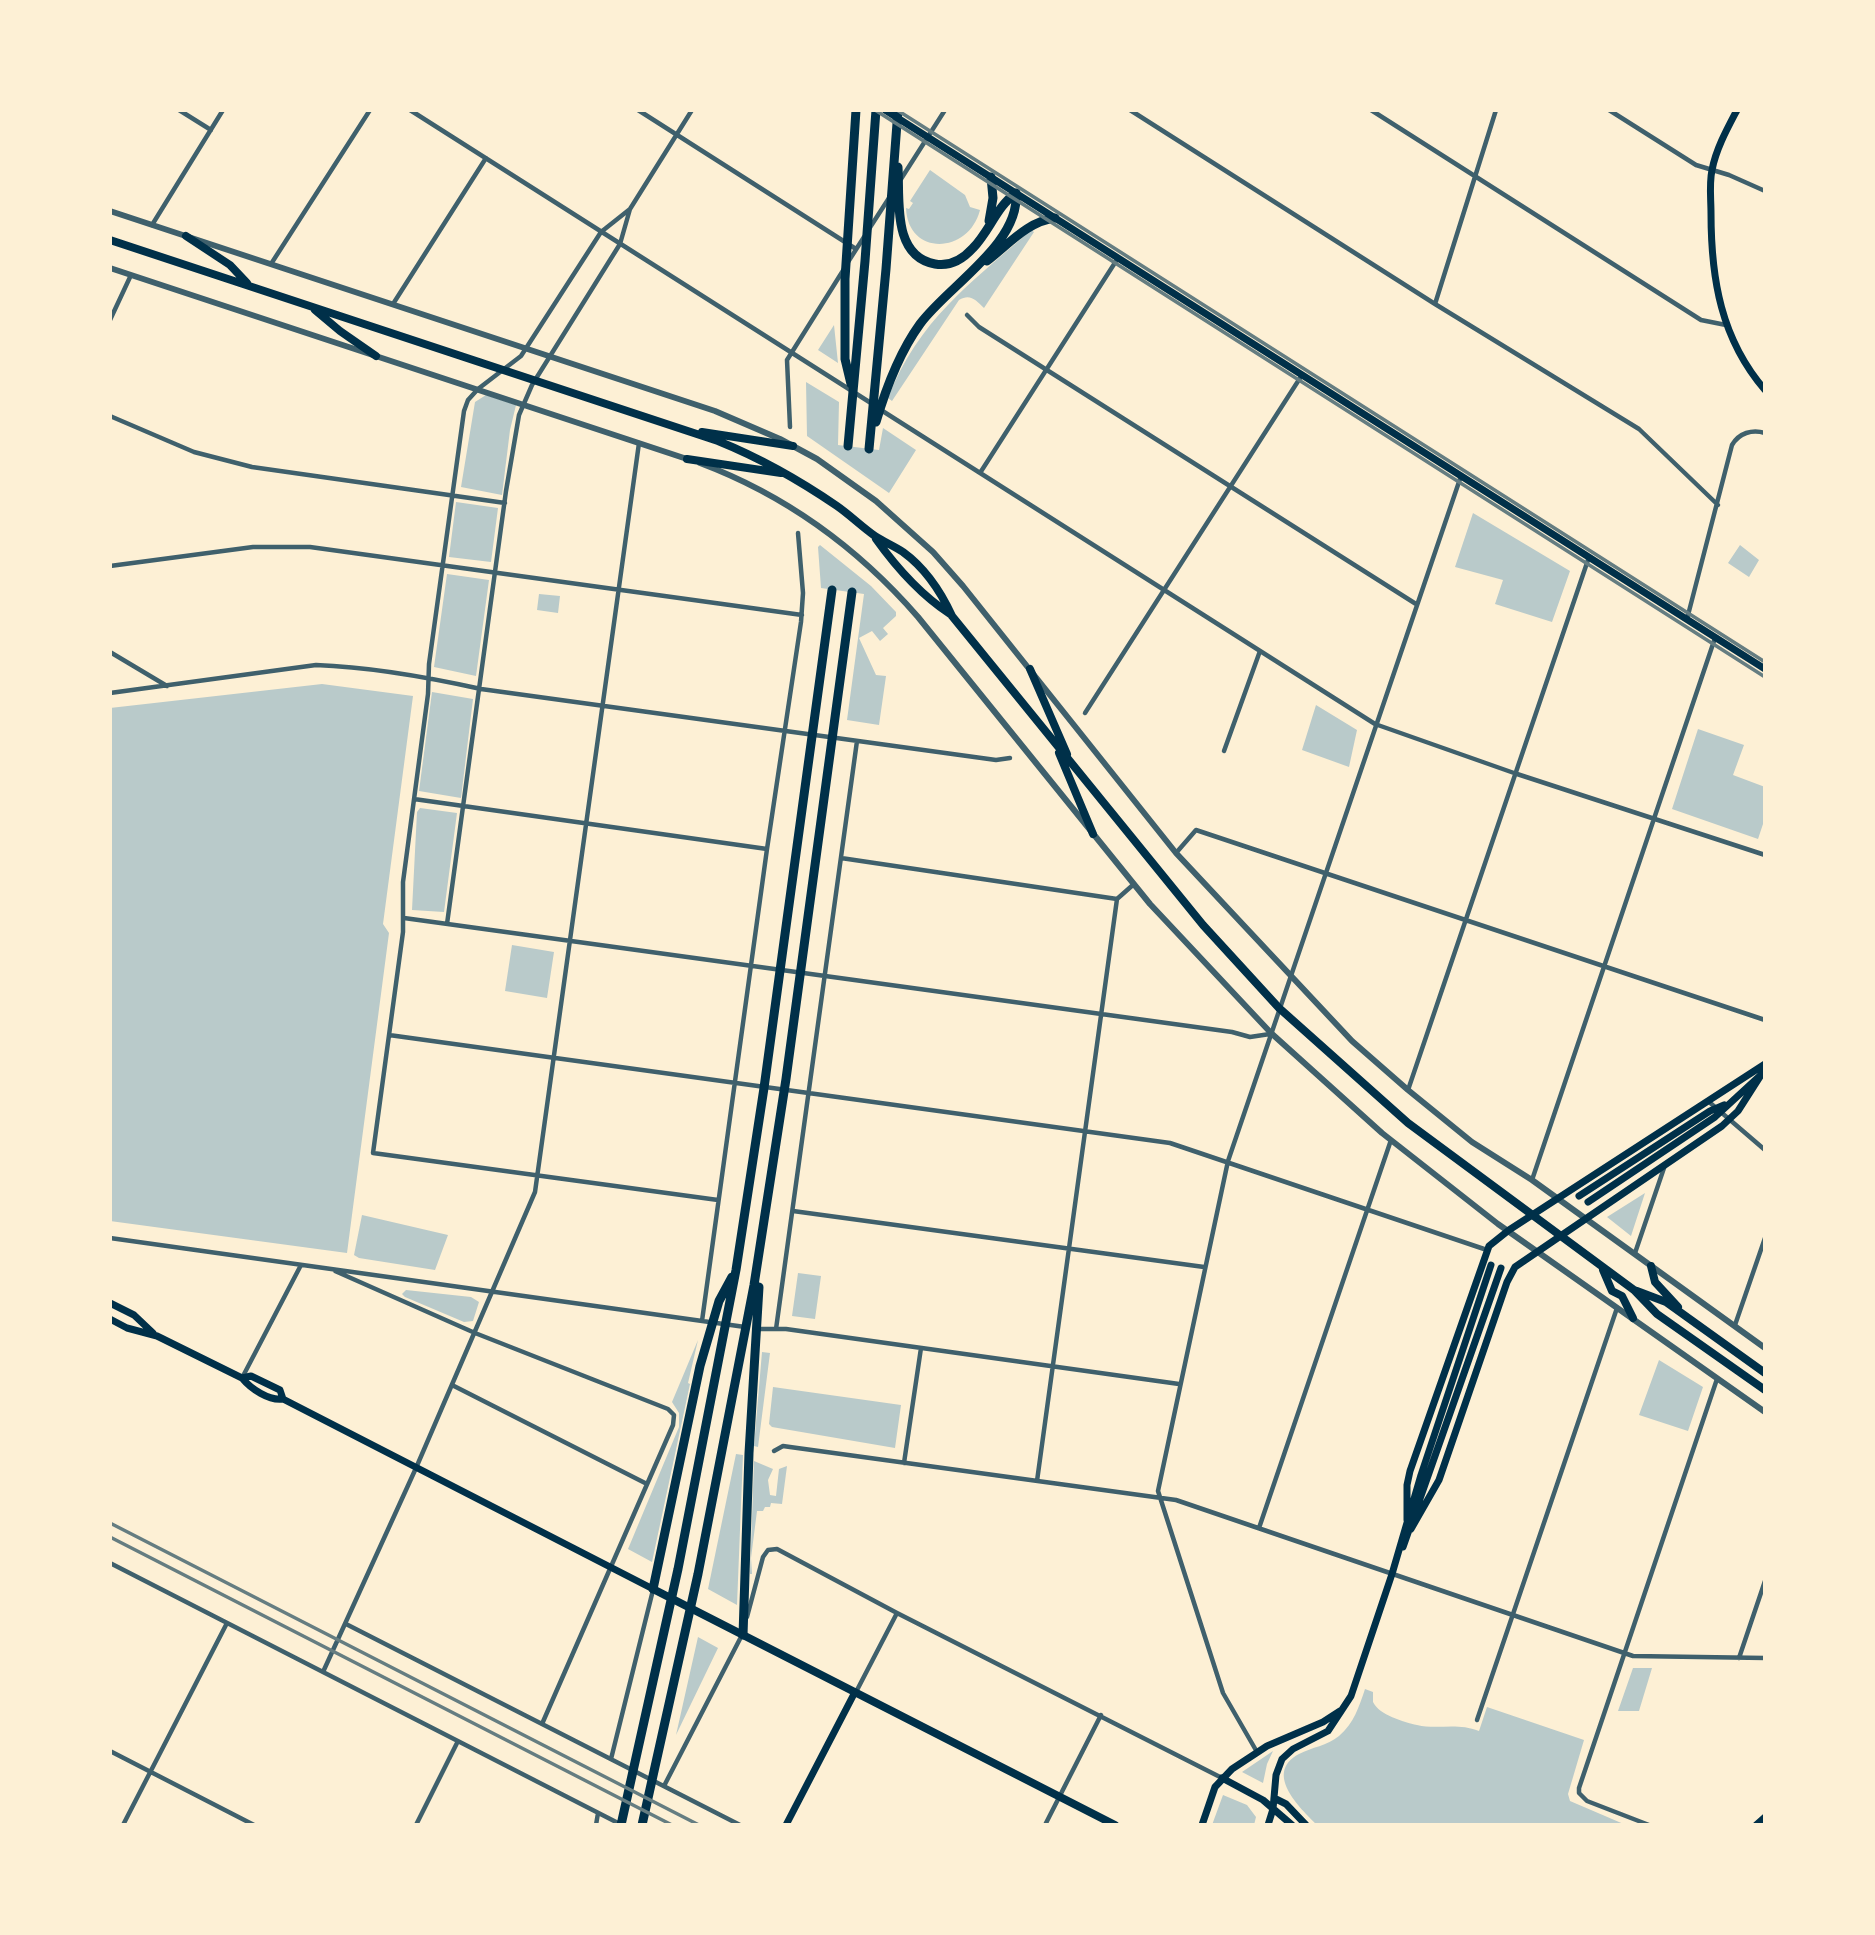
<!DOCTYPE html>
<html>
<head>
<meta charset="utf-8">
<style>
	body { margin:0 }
	#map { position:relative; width:1875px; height:1935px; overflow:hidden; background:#fdf0d5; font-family:"Varela Round",sans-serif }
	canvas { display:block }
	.frame { position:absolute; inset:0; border:112px solid #fdf0d5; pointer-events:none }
</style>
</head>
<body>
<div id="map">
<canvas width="1875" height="1935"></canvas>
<div class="frame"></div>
</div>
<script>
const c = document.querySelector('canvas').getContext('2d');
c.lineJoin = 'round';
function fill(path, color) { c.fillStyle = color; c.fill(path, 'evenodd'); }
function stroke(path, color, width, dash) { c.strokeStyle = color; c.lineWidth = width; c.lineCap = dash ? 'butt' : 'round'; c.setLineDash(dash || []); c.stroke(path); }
fill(new Path2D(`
	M930,170L965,195L970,207L980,210C969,254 908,257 906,208L909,209L913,203L910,201Z
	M1031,230L1034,232L984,308C976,300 970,293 959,300L892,401L888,398C919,319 970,284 1031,230Z
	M834,325L838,363L818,350Z
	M806,382L839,402L838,445L879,450L883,428L916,450L889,493L807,436Z
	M486,395L516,405L510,430L502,495L461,487L475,402Z
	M456,502L498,508L491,562L449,557Z
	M1473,513L1570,571L1552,622L1495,604L1503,580L1455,567Z
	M820,545L871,586L896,612V616L883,628L888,634L880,641L872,631L859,638L876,675L886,676L879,725L847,720L864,594L821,588L818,547Z
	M1740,545L1759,560L1749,577L1728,563Z
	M447,574L489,580L476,676L434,667Z
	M539,594L560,596L558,613L537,610Z
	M322,684L413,696L383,924L389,933L347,1253L110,1221V708Z
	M432,692L473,699L461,798L419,791Z
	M1316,705L1357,730L1349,767L1302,750Z
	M1698,729L1744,745L1733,775L1765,787V818L1758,839L1672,809Z
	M420,808L457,813L444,912L412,910L417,812Z
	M512,945L554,952L547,998L505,991Z
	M1645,1193L1631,1236L1607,1217Z
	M362,1215L448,1235L435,1270L359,1258L354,1255Z
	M798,1273L821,1276L815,1319L792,1316Z
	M406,1290L471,1297L479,1302L473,1321L464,1322L405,1297L402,1294Z
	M698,1340L688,1383L690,1384L652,1562L628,1549L679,1427V1413L672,1402Z
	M762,1352L770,1353L758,1447L754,1446Z
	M1659,1360L1703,1387L1688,1431L1639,1415Z
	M773,1387L901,1405L895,1448L772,1427L769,1424Z
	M736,1454L743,1455L737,1605L708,1589Z
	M754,1461L773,1469L768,1480L770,1495L776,1496L779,1469L787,1466L782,1504L771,1503L770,1507H765L763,1511H757L751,1558L752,1574H750Z
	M698,1637L718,1648L676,1735Z
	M1633,1668H1652L1639,1711H1618Z
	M1365,1689L1373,1692V1702C1379,1715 1404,1722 1417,1725C1438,1730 1456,1722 1479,1731L1487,1707L1584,1740L1568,1794L1570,1801L1626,1825H1317C1300,1808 1263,1773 1299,1754C1312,1747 1327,1746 1339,1736C1354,1723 1359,1707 1365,1689Z
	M1273,1751L1267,1764L1263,1783L1242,1772Z
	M1223,1795L1247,1805L1256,1817L1254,1825H1212Z`), '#b9caca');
stroke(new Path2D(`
	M179,110L211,130
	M410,110L874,405
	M638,110L856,249
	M1130,110L1435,304L1639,429L1718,505
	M1371,110L1701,320L1726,325
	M1609,110L1696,165L1729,175L1765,191
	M901,179L945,110
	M630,209L601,232L521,356L478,389L468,400L464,411L429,664L428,694L403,882V932L373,1153L718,1200
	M152,225L223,110
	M869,229L889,198
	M848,262L864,237
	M271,264L370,110
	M393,304L486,158
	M1435,304L1496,110
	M967,315L979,327L1416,604
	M110,320L131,275
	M881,410L1375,724L1514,773L1765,855
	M110,416L194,452L252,467L505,503
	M790,427L787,360L844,269
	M980,473L1118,258
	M110,566L253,547H310L802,615
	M1687,619L1732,445C1739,433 1752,429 1765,433
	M110,652L167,686
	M110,693L316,665C372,667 427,677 481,689L996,760L1010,758
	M1085,713L1302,375
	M1224,751L1260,651
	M414,799L767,849
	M1176,853L1196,830L1765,1020
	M841,858L1117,899
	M404,918L1232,1032L1250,1037L1270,1034
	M447,924L506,491L519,415L532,385L620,244L630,209L692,110
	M389,1035L1170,1143L1487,1250
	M1408,1090L1589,557
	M1708,1101L1765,1150
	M1532,1180L1715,638
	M793,1211L1204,1267
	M110,1238L745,1327
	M1635,1253L1665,1165
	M335,1271L475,1333L668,1409L674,1415L673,1425L542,1724
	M702,1321L767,849L801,622L803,593L798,533
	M1735,1325L1765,1238
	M757,1329H786L1179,1384
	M776,1329L857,741
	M242,1378L301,1265
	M452,1385L647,1484
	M774,1451L783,1446L790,1447L1176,1500L1633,1656L1765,1658
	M904,1463L921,1348
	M1037,1481L1117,899L1134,884
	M1259,1528L1391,1140
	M110,1563L620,1824
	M747,1617L763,1557L768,1550L777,1549L897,1613L1222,1778
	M346,1624L740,1825
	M1739,1658L1765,1581
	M323,1672L416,1468L535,1192L639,443
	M856,1692L897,1613
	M1477,1720L1617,1308
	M110,1751L254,1825
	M1257,1752L1223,1693L1158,1491L1228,1161L1461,476
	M611,1759L653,1590
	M664,1786L742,1635
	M123,1825L227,1623
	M416,1825L458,1741
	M596,1825L598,1813
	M1045,1825L1101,1715
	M1649,1825L1587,1801L1579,1793V1788L1717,1379`), '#3f606c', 4.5);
stroke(new Path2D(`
	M110,211L715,411L780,439L817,459L876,501L933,552L963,586L1176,853L1352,1041L1408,1090L1472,1142L1532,1180L1765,1348
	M110,268L690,460
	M700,463C785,495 859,549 918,617L1150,904L1271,1033L1382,1133L1498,1224L1765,1412`), '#3f606c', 6);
stroke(new Path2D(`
	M885,110L1765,669
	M1737,110C1727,129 1716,149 1712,170C1709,184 1711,199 1711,213C1711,279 1721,339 1765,390
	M1579,1196L1710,1111L1724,1105
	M1588,1202L1715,1117L1765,1071
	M110,1303L134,1315L153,1333
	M110,1319L127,1328L157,1336L242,1378C251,1389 269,1401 283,1399L653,1589
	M242,1378L251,1376L280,1390L283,1399
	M1407,1520V1485L1410,1471L1489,1246L1509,1230L1765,1064
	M1411,1529L1439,1480L1507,1282L1515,1267L1722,1126L1738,1111L1761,1075
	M1403,1547L1501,1268
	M1222,1778L1263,1800L1292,1825
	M1274,1798L1286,1804L1306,1825
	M786,1825L855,1692
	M1202,1825L1215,1787L1232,1769L1267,1746L1323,1722L1340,1711
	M1268,1825L1273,1809L1276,1775L1282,1759L1293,1749L1328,1731L1351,1696L1392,1574L1421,1475L1491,1265
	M1756,1825L1765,1817`), '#003049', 7);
stroke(new Path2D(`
	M186,236L230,265L247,283
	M110,240L718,441C760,458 799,480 837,506C850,515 862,527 875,536C884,542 894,546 903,552C925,568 941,592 952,616L1203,925L1279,1008L1408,1123L1634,1290L1657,1314L1765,1390
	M315,310L340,331L376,356
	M702,432L793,446
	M687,459L781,473
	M876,539C896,567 921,595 950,614
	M1030,669L1067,754
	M1059,753L1093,834
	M1651,1266L1655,1282L1678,1307
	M1603,1270L1612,1291L1622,1296L1633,1318
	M1637,1291L1666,1302L1765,1373
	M653,1589L1115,1825`), '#003049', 8);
stroke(new Path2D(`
	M898,167C900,200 892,256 935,264C951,267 963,259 973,248C989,232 997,206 1016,193
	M989,221L993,198L991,177
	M987,261C1008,245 1028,221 1055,218
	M851,384L845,359V279L856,110
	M876,422C886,388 899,353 920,324C948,286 1020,244 1016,193
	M848,446L865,261L876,110
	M869,449L886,269L898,110
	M653,1589L700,1366L719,1301L732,1277
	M743,1635L749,1453L759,1287
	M621,1825L678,1569L736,1270L764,1088L832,590
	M642,1825L698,1574L754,1285L786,1079L852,592`), '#003049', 9);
stroke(new Path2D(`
	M875,110L1765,677
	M897,110L1765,662
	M110,1523L699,1825
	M110,1537L672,1825`), '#657d81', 3.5);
</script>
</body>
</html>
